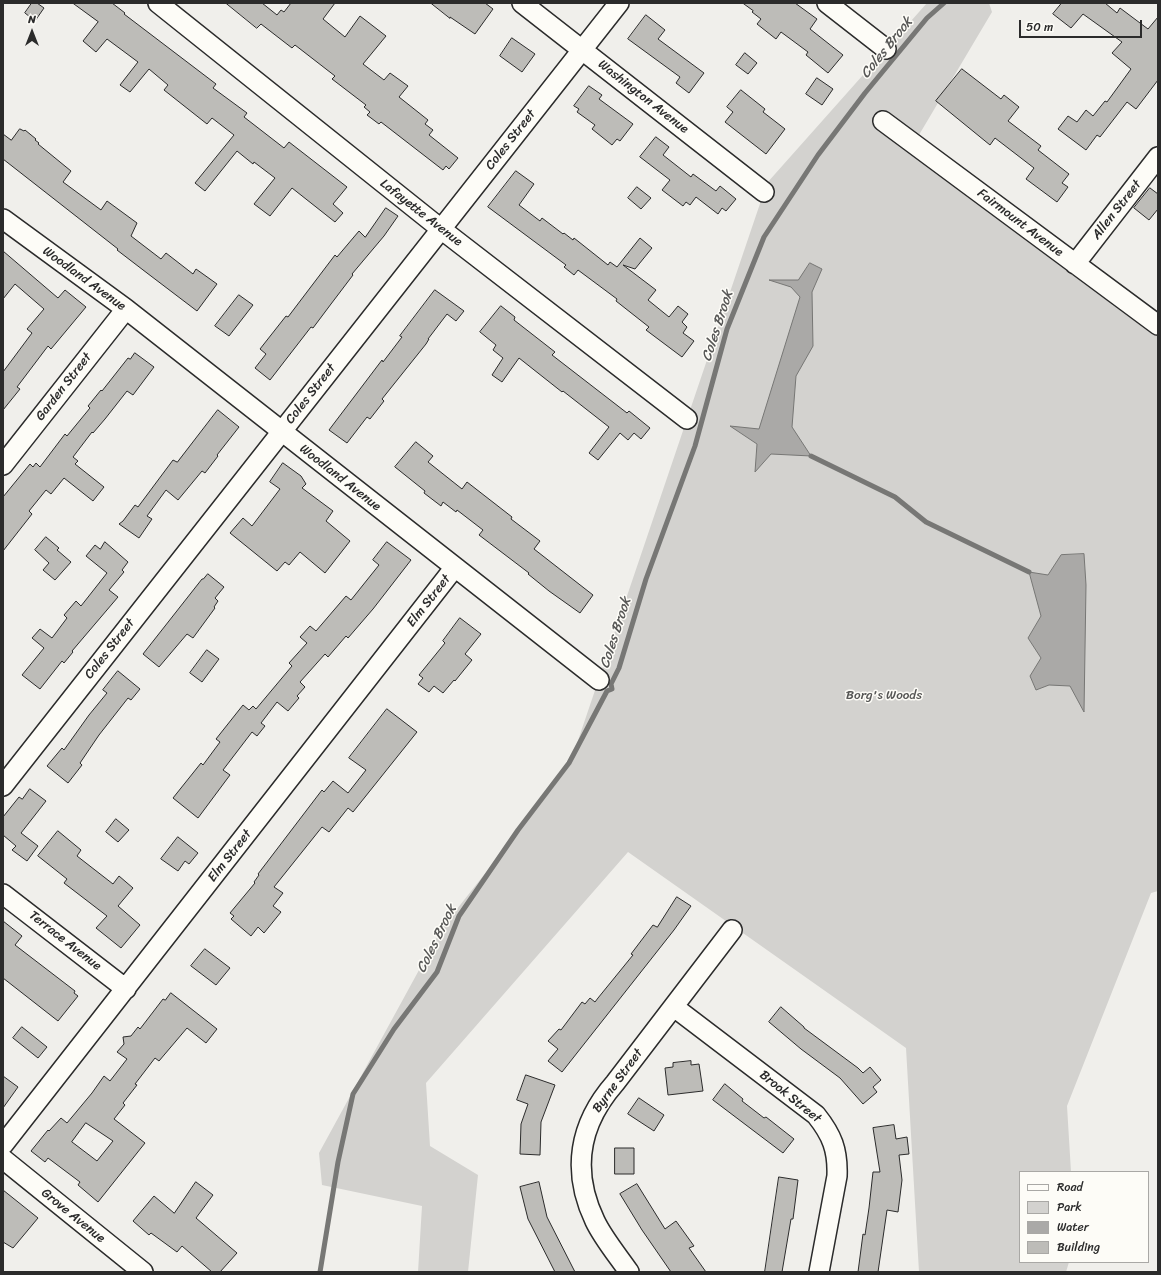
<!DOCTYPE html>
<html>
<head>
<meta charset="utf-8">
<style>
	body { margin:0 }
	#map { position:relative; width:1161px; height:1275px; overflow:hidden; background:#f0efeb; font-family:Sriracha,sans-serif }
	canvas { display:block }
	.frame { position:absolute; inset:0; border:4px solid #2b2b2b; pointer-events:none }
	.legend { position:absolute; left:1019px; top:1171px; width:130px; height:92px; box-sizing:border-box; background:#fdfcf7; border:1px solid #a9a8a5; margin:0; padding:5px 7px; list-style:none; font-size:12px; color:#2b2b2b }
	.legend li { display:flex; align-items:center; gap:8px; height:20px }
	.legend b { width:20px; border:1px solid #a9a8a5 }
	.north { position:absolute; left:12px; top:12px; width:40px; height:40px; -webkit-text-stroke:3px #fdfcf7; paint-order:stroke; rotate:0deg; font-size:11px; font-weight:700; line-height:16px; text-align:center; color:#2b2b2b }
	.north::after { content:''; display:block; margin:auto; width:14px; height:18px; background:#2b2b2b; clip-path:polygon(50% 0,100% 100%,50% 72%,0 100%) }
	.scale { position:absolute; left:1019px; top:20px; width:123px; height:18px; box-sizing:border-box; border:2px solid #2b2b2b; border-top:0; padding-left:5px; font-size:12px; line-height:14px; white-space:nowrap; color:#2b2b2b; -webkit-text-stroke:3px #fdfcf7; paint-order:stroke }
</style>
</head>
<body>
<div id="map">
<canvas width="1161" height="1275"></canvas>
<div class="frame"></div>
<ul class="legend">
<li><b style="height:5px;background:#fdfcf7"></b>Road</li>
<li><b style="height:11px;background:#d3d2cf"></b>Park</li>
<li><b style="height:11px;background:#aaa9a7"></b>Water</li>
<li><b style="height:11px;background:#bdbcb8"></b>Building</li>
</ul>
<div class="north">N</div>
<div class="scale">50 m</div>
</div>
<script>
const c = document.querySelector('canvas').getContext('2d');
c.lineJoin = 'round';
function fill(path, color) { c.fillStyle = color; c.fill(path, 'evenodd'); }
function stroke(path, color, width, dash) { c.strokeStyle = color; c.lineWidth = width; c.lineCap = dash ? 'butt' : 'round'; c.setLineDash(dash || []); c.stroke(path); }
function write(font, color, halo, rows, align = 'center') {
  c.font = font + ' Sriracha,sans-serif'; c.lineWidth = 3; c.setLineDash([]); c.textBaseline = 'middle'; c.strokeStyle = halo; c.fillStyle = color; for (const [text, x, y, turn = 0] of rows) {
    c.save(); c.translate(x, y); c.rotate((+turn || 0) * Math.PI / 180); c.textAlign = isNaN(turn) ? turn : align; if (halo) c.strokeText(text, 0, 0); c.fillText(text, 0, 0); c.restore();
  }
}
fill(new Path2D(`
	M927,3H989L992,12L913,145L1158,311V891L1151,893L1067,1106L1071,1172H1020V1262H1069L1066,1272H919L906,1048L628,852L426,1083L430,1146L478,1175L468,1272H418L422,1206L322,1185L319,1153L442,928L569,767L767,183Z`), '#d3d2cf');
const water = new Path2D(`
	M810,263L822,269L812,292L813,346L796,376L792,427L811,456L771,454L755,472L757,444L730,426L759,429L800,297L791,287L769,280H798Z
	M1084,554L1086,585L1084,712L1070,686L1049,685L1036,690L1030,676L1041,658L1028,638L1041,616L1029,572L1048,575L1061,555Z`);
fill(water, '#aaa9a7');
stroke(water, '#777775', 1);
stroke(new Path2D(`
	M811,456L895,497L926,522L1029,572
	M320,1272L338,1162L353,1094L394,1029L437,972L459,916L518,830L569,763L607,691L612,689L611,684L619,668L646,579L695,446L727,329L764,237L818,155L865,93L927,18L944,3`), '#777775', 5);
const building = new Path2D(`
	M32,3H37L44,8L35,21L25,13Z
	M73,3H112L125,13L124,14L216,84L213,88L247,113L244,117L284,148L289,142L347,187L333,204L343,213L335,222L292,188L270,216L254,204L275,178L254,162L253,164L237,151L205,191L195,183L234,135L212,118L207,124L164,90L168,85L149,69L130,92L120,85L138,62L107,39L96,52L83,41L98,22Z
	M226,3H262L277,15L281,10L284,12L291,3H335L323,19L345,37L360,16L386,36L363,64L384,80L390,73L408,86L399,97L428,120L425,124L433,130L429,135L458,158L449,169L446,166L443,170L381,122L379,124L367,115L370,112L364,107L366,105L332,79L335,76L295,45L292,48L261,24L257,28Z
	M431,3H485L493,9L475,34L450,17V18Z
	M743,3H795L817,19L810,29L843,55L828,73L806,55L808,52L781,32L776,39L757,24L761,19L752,12L753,11Z
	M1062,3H1105L1117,13L1120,8L1148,29L1158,17V80L1136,109L1127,102L1100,137L1097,135L1086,150L1058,129L1068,116L1077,122L1086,110L1093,116L1105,101L1107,102L1131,69L1112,53L1122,42L1083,14L1071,28L1053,14Z
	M646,15L665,30L658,39L704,73L689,93L676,83L680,77L628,39Z
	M512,38L535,54L522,72L500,56Z
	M745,53L757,63L748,74L736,65Z
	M962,69L1001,99L1004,95L1019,107L1008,121L1041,146L1038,150L1069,174L1062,183L1068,187L1057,202L1026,179L1034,168L995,138L990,145L936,101Z
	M817,78L833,89L822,105L806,94Z
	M589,86L602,95L599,99L633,124L620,141L617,139L612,145L592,129L595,125L577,112L579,109L574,106Z
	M741,90L765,109L763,112L785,129L766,154L725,122L733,112L727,107Z
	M20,129L24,131L25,130L36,139L35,140L39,143L38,144L71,171L63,182L101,210L107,201L137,223L131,236L161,259L166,253L193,274L196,269L217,284L197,311L147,273L117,250L118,249L3,159V134L11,140Z
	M656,137L669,147L663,155L691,177L693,174L716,191L720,186L736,199L726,211L722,208L718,214L696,197L690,205L686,202L683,206L662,190L670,180L640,157Z
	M516,171L534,184L519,205L540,221L542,218L563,234L564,233L573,240L574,238L608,265L610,262L617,267L640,238L652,248L635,269L623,265L656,290L648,300L669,317L678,306L688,314L682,322L687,327L683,333L694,341L682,357L646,330L649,327L616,301L617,299L578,270L574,275L564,267L566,265L488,207Z
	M637,187L651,198L641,209L628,198Z
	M1150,188L1158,194V209L1149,220L1134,208Z
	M386,208L398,216L384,236L352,274L353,275L331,304L313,328L311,327L270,380L255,368L266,354L260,349L286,316L288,317L335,255L337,257L359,231L365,237Z
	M3,251L58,298L65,290L86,307L51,349L48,346L17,387L20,389L3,410V372L32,333L27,329L44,309L15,284L3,299Z
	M435,290L464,311L456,321L447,314L428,339H429L426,344L382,399L384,401L370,419L367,417L347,443L329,430L382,360L383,362L402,337L400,336Z
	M239,295L253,305L229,336L215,326Z
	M501,306L515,317L514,320L555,352L552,355L627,413L629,411L650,428L641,439L634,433L628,440L620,433L598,460L589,453L609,427L563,391L562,392L519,358L502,382L492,375L503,358L493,350L496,345L480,332Z
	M135,353L154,367L133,395L127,391L105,419L93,433L92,432L73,457L78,461L75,464L104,487L93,501L64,478L51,494L46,490L29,511L32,514L3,551V497L30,464L33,467L36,463L40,467L65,434L67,436L90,408L88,406L101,390L102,391L128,358L130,359Z
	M218,410L239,427L217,455L218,456L205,473L202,471L178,500L166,490L147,516L152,519L139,538L119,524L123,521L135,505L138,507L173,460L177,462Z
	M416,442L433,456L428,462L462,489L467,482L512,517L511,519L540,541L534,549L593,595L580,613L549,591L528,574L529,573L479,535L483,530L457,510L456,512L443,502L441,506L424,493L425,491L395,467Z
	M283,463L301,476L306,484L302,488L333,511L326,521L350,541L325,573L300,552L289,565L285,562L277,571L230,533L243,518L252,526L280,489L270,482Z
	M46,537L59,548L57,550L71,562L55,580L43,570L49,563L35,550Z
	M105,542L128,562L122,570L124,572L109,590L118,597L72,651L73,652L64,663L62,661L40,689L22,675L44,648L32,638L40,629L52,638L67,618L64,615L76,601L81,606L107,573L86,556L95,545L100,549Z
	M387,542L411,560L373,609L348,638L346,636L328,657L325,654L300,682L305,687L297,696L299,698L288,711L277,702L261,723L265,726L257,736L252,732L223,770L230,775L198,818L173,798L201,763L203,765L220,742L216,739L243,705L249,710L253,706L256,709L292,666L289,663L307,643L300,637L310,626L316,631L346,596L351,600L379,565L373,560Z
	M208,574L224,587L215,598L218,601L214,607L215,608L193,638L187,634L159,667L143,654L202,579H203Z
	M460,618L481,634L465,654L472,660L455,681L454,680L443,693L434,686L429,692L418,684L423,678L419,675L445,643L443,641Z
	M207,650L219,659L202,682L190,673Z
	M118,671L140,689L131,700L128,698L99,735L80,763L82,765L68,783L47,766L62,748L64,750L89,715L107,693L103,690Z
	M387,709L417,732L353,812L348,808L329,832L322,827L274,887L283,893L273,906L281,912L264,933L258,927L251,936L231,919L234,916L230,913L255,883L254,882L259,875L258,874L322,790L324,792L333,781L348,793L366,770L349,758Z
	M30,789L46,801L21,833L38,846L27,861L12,850L16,846L3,835V817L19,797L22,799Z
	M116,819L129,830L118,842L106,832Z
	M58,831L81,850L77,856L113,884L119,876L133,888L118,906L140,925L121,948L96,928L107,916L64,883L67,879L38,856Z
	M178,837L198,853L189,864L185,861L178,871L161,859Z
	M677,897L691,906L674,930L562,1072L548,1061L558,1049L548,1041L559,1029L561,1030L582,1002L585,1004L590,998L595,1002L598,998L633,955L631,954L653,925L657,927Z
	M3,921L22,936L15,945L75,991L74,993L78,996L58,1021L3,978Z
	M205,949L230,968L216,985L191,966Z
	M171,993L217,1029L206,1043L187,1028L159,1061L155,1058L135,1084L137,1085L123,1103L125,1105L114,1119L145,1143L98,1202L78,1185L80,1182L48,1158L45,1162L31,1151L48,1130L49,1131L61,1118L67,1123L92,1093L104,1076L110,1081L127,1059L117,1052L124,1044L123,1037L131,1036L138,1027L140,1029L163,999L165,1000ZM86,1123L113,1141L97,1161L72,1142Z
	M781,1007L804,1027V1028L858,1068L863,1073L870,1067L881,1080L873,1087L877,1092L863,1104L840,1078L801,1049L769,1022Z
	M22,1027L47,1047L38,1058L13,1038Z
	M691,1061V1065L699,1064L703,1091L668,1095L665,1068L673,1067V1063Z
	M526,1075L555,1085L541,1122L540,1155L520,1154L521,1124L528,1104L517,1100Z
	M3,1076L18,1087L3,1108Z
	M725,1084L743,1099L742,1101L764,1118L766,1117L794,1139L783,1153L713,1100Z
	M639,1098L664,1115L654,1131L628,1114Z
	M894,1125L896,1139L907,1137L909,1154L899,1155L902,1180L898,1212L887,1210L878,1272H858L863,1234L865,1235L869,1208L873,1172H880L873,1128Z
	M615,1148H634V1174H615Z
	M779,1177L798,1180L793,1219H791L782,1272H765Z
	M196,1182L213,1195L196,1218L237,1253L220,1272H212L182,1246L177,1252L151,1233L149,1235L133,1221L154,1196L174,1213Z
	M539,1182L547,1217L575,1272H555L528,1219L520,1187Z
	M637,1184L665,1229L676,1221L694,1246L689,1248L706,1272H671L642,1230L620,1194Z
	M3,1190L38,1218L13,1248L3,1242Z`);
fill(building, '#bdbcb8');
stroke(building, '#2b2b2b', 1);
const street = new Path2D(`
	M158,3L441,229L687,419
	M522,3L764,192
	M827,3L886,49
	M883,121L1158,325
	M3,219L126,309L599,680
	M1075,264L1158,157
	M3,465L126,309
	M3,786L619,3
	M3,894L126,989
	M674,1007L816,1115C832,1135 838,1150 837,1176L819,1272
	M3,1145L455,567
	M3,1159L143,1272
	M629,1272C618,1256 603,1238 595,1221C571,1171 579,1124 615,1083L732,930`);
stroke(street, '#2b2b2b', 22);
stroke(street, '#fdfcf7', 19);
write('13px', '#2b2b2b', '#fdfcf7', [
	["Washington Avenue",643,97,38],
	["Coles Street",511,140,-52],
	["Allen Street",1117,210,-52],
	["Lafayette Avenue",421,213,38],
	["Fairmount Avenue",1020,223,37],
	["Woodland Avenue",84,279,36],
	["Garden Street",64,387,-52],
	["Coles Street",311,394,-52],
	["Woodland Avenue",340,478,38],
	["Elm Street",429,601,-52],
	["Coles Street",110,649,-52],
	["Elm Street",230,856,-52],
	["Terrace Avenue",65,941,38],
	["Byrne Street",618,1081,-54],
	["Brook Street",790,1097,39],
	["Grove Avenue",73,1216,39]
]);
write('13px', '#555554', '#fdfcf7', [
	["Borg's Woods",884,696]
]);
write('italic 14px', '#575756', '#fdfcf7', [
	["Coles Brook",887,48,-51],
	["Coles Brook",718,326,-72],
	["Coles Brook",616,633,-72],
	["Coles Brook",437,939,-64]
]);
</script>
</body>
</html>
